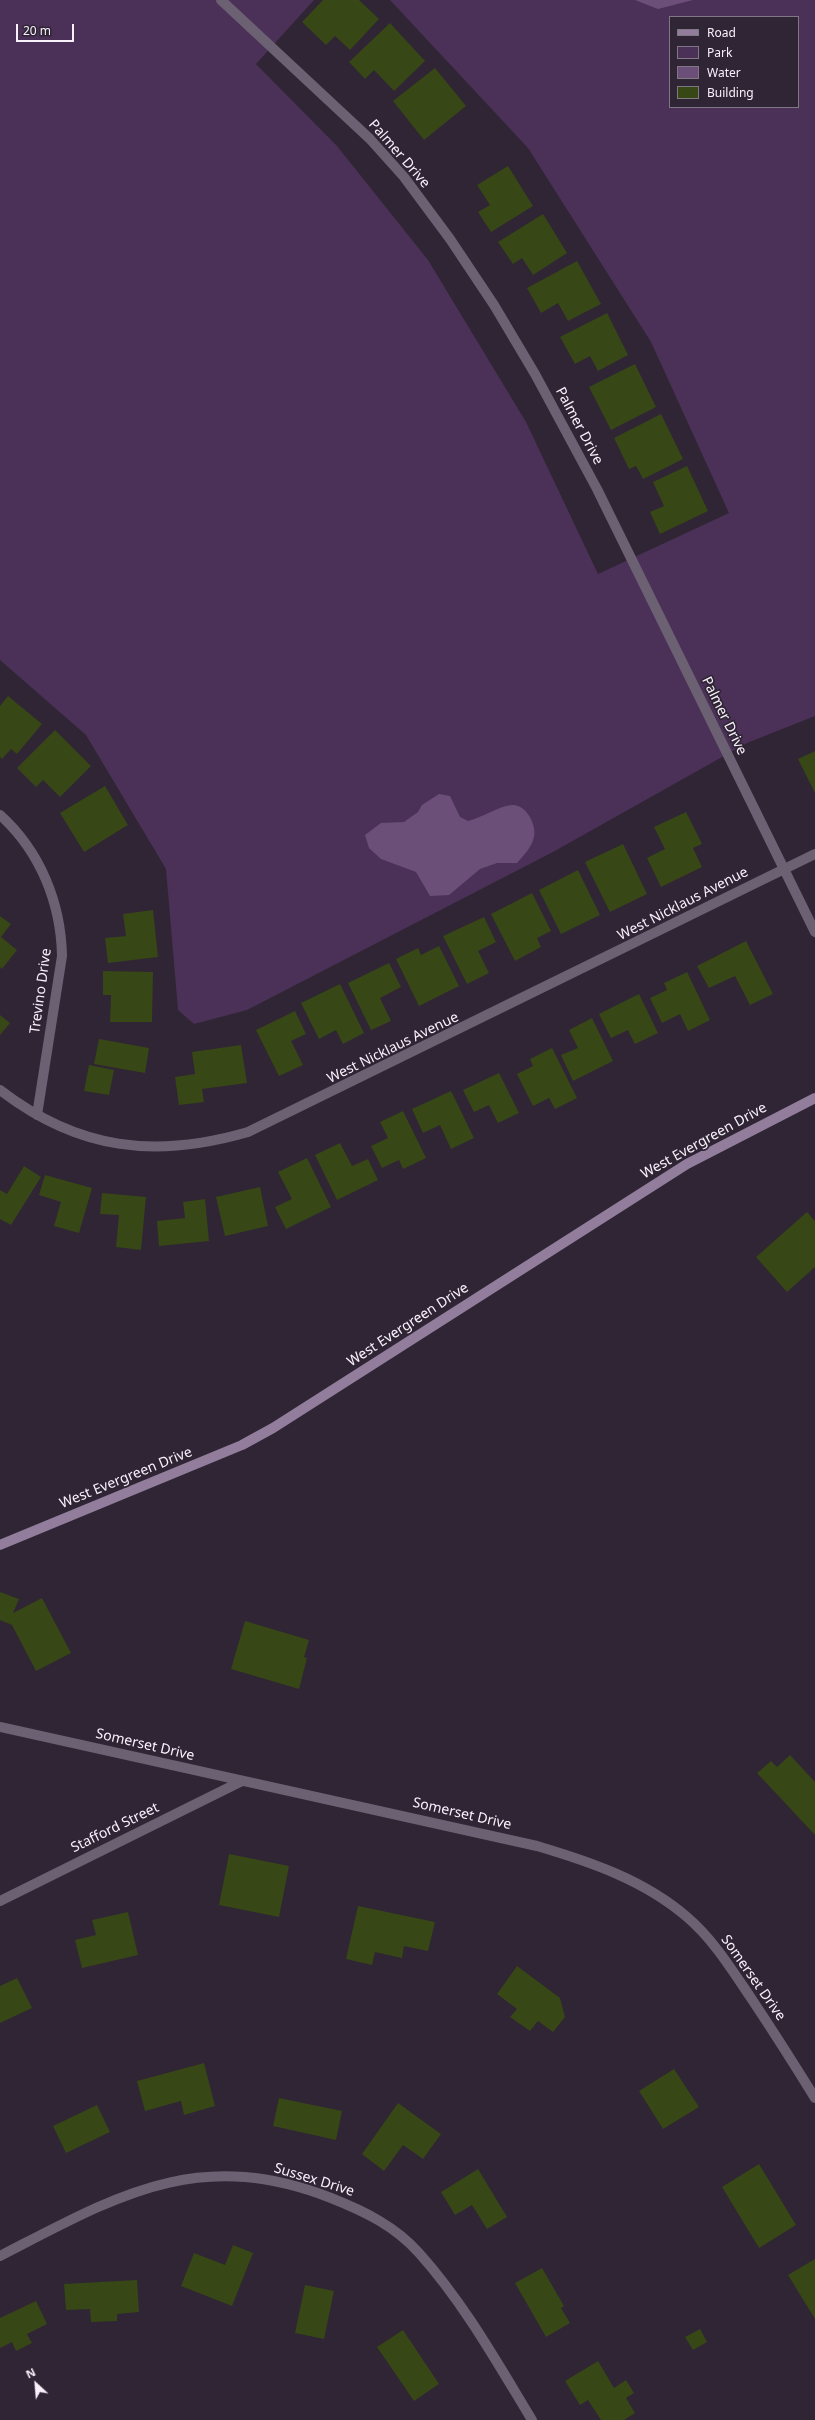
<!DOCTYPE html>
<html>
<head>
<meta charset="utf-8">
<style>
	body { margin:0 }
	#map { position:relative; width:815px; height:2420px; overflow:hidden; background:#2f2534; font-family:"Noto Sans",sans-serif }
	canvas { display:block }
	.legend { position:absolute; left:669px; top:16px; width:130px; height:92px; box-sizing:border-box; background:#2f2534; border:1px solid #7f7784; margin:0; padding:5px 7px; list-style:none; font-size:12px; color:#f8f1fb }
	.legend li { display:flex; align-items:center; gap:8px; height:20px }
	.legend b { width:20px; border:1px solid #7f7784 }
	.north { position:absolute; left:16px; top:2364px; width:40px; height:40px; -webkit-text-stroke:3px #2f2534; paint-order:stroke; rotate:334deg; font-size:11px; font-weight:700; line-height:16px; text-align:center; color:#f8f1fb }
	.north::after { content:''; display:block; margin:auto; width:14px; height:18px; background:#f8f1fb; clip-path:polygon(50% 0,100% 100%,50% 72%,0 100%) }
	.scale { position:absolute; left:16px; top:24px; width:58px; height:18px; box-sizing:border-box; border:2px solid #f8f1fb; border-top:0; padding-left:5px; font-size:12px; line-height:14px; white-space:nowrap; color:#f8f1fb; -webkit-text-stroke:3px #2f2534; paint-order:stroke }
</style>
</head>
<body>
<div id="map">
<canvas width="815" height="2420"></canvas>
<ul class="legend">
<li><b style="height:5px;background:#927e9c"></b>Road</li>
<li><b style="height:11px;background:#4b3157"></b>Park</li>
<li><b style="height:11px;background:#6c4f79"></b>Water</li>
<li><b style="height:11px;background:#374716"></b>Building</li>
</ul>
<div class="north">N</div>
<div class="scale">20 m</div>
</div>
<script>
const c = document.querySelector('canvas').getContext('2d');
c.lineJoin = 'round';
function fill(path, color) { c.fillStyle = color; c.fill(path, 'evenodd'); }
function stroke(path, color, width, dash) { c.strokeStyle = color; c.lineWidth = width; c.lineCap = dash ? 'butt' : 'round'; c.setLineDash(dash || []); c.stroke(path); }
function write(font, color, halo, rows, align = 'center') {
  c.font = font + ' "Noto Sans",sans-serif'; c.lineWidth = 3.5; c.setLineDash([]); c.textBaseline = 'middle'; c.strokeStyle = halo; c.fillStyle = color; for (const [text, x, y, turn = 0] of rows) {
    c.save(); c.translate(x, y); c.rotate((+turn || 0) * Math.PI / 180); c.textAlign = isNaN(turn) ? turn : align; if (halo) c.strokeText(text, 0, 0); c.fillText(text, 0, 0); c.restore();
  }
}
fill(new Path2D(`
	M0,0H314L256,64L337,146L428,260L526,422L598,574L729,513L651,342L528,148L390,0H815V716L747,743L553,852L247,1010L194,1024L178,1010L166,869L86,735L0,660ZM670,17H798V107H670Z`), '#4b3157');
fill(new Path2D(`
	M635,0H693L658,9Z
	M439,794L450,796L460,817L468,821C484,817 496,807 512,805C526,804 537,825 534,837C532,847 523,856 517,863H497L480,869L449,895L430,896L416,872L381,859L369,848L365,835L381,823L404,822L418,812L422,805Z`), '#6c4f79');
fill(new Path2D(`
	M323,0H359L379,19L350,50L335,36L326,45L302,22Z
	M390,23L425,61L394,91L374,70L365,79L349,62Z
	M435,68L466,106L424,140L393,101Z
	M508,166L533,206L491,232L478,212L490,205L477,185Z
	M543,214L567,253L533,275L522,258L513,264L498,242Z
	M577,261L601,304L568,321L558,303L541,313L527,288Z
	M607,313L628,355L598,371L590,356L575,364L560,337Z
	M635,364L656,407L611,430L589,387Z
	M661,414L683,459L643,479L636,466L629,469L614,438Z
	M687,466L708,511L660,534L650,512L664,506L653,482Z
	M8,696L42,724L17,754L11,749L2,759L0,757V706Z
	M55,730L91,766L60,797L43,780L36,787L17,768Z
	M815,751V793L798,759Z
	M105,786L128,825L84,852L60,813Z
	M686,812L702,844L693,848L702,867L661,887L647,858L665,849L654,827Z
	M623,844L647,894L610,912L585,862Z
	M578,870L600,915L561,934L539,890Z
	M532,893L551,931L537,938L541,947L515,961L491,914Z
	M153,910L158,957L108,963L105,938L126,936L123,914Z
	M0,916L11,924L1,937L17,950L2,969L0,967Z
	M484,917L496,942L478,951L489,973L467,984L443,936Z
	M746,941L773,994L750,1005L735,976L709,988L697,966Z
	M439,946L459,986L419,1006L396,959L418,948L421,955Z
	M389,963L401,987L380,998L391,1021L371,1030L348,983Z
	M103,971L153,972L152,1022H110L111,995H103Z
	M687,972L710,1020L688,1031L680,1014L662,1023L650,998L667,990L664,983Z
	M340,984L364,1033L343,1044L336,1030L319,1039L301,1003Z
	M639,994L658,1033L635,1044L628,1030L611,1038L599,1014Z
	M295,1011L306,1034L291,1041L303,1065L279,1076L256,1030Z
	M0,1015L10,1023L0,1035Z
	M592,1018L613,1061L573,1081L561,1055L578,1048L569,1030Z
	M99,1039L149,1048L145,1073L94,1064Z
	M241,1045L247,1083L202,1089L204,1102L179,1105L175,1077L195,1074L192,1052Z
	M552,1048L577,1098L555,1109L549,1098L533,1106L517,1074L533,1066L530,1059Z
	M89,1065L114,1070L109,1095L84,1091Z
	M499,1073L519,1113L498,1123L489,1105L474,1112L463,1090Z
	M451,1091L474,1138L451,1149L440,1125L423,1133L412,1109Z
	M403,1111L426,1158L403,1169L399,1160L382,1168L371,1146L388,1138L380,1122Z
	M340,1143L352,1166L368,1159L378,1180L337,1200L315,1155Z
	M307,1158L331,1207L286,1229L275,1207L292,1199L278,1172Z
	M24,1166L41,1177L11,1225L0,1219V1190L7,1194Z
	M45,1175L92,1188L79,1233L54,1226L61,1202L39,1195Z
	M260,1187L268,1226L225,1236L216,1197Z
	M102,1193L146,1197L141,1250L116,1247L119,1215L100,1214Z
	M205,1199L209,1241L159,1246L157,1221L185,1218L183,1202Z
	M807,1212L815,1221V1267L787,1292L756,1257Z
	M0,1592L19,1599L13,1613L42,1598L71,1653L36,1671L12,1625L0,1620Z
	M245,1621L309,1640L304,1657L307,1658L299,1689L231,1669Z
	M790,1755L815,1782V1835L757,1773L771,1761L777,1767Z
	M229,1854L289,1866L279,1917L219,1905Z
	M358,1906L435,1922L428,1951L404,1946L402,1958L375,1952L372,1965L346,1959Z
	M128,1912L138,1955L82,1968L75,1940L96,1935L92,1920Z
	M517,1966L560,1998L565,2017L553,2032L538,2021L530,2031L510,2017L517,2009L497,1994Z
	M17,1978L32,2008L0,2023V1986Z
	M204,2063L215,2106L184,2115L181,2101L145,2111L137,2081Z
	M674,2069L699,2107L663,2129L639,2091Z
	M279,2098L342,2111L336,2140L273,2126Z
	M398,2103L441,2134L423,2159L403,2145L384,2171L362,2154Z
	M97,2105L110,2132L66,2153L53,2126Z
	M759,2164L796,2225L759,2248L722,2187Z
	M478,2169L507,2217L487,2229L472,2205L455,2215L441,2192Z
	M233,2245L253,2253L232,2306L181,2286L194,2253L225,2265Z
	M815,2259V2319L788,2275Z
	M542,2268L564,2306L561,2308L570,2323L546,2337L515,2283Z
	M137,2280L139,2312L117,2314V2321L91,2322L90,2309L66,2310L64,2284Z
	M305,2285L334,2291L324,2339L295,2333Z
	M36,2301L47,2324L27,2334L32,2343L16,2351L12,2342L0,2348V2318Z
	M700,2329L707,2342L693,2350L685,2337Z
	M403,2330L439,2384L414,2401L377,2347Z
	M598,2361L614,2388L626,2380L634,2393L626,2398L635,2413L624,2420H601L588,2400L580,2405L565,2381Z`), '#374716');
stroke(new Path2D(`
	M221,0L370,139L404,177L450,239L494,305L535,374L597,489L815,932
	M0,815C40,851 61,903 62,956L37,1115
	M0,1090C78,1150 155,1159 248,1132L815,854
	M0,1727L537,1846C591,1862 644,1880 687,1917C713,1939 732,1970 751,1998C773,2031 794,2064 815,2098
	M0,1901L242,1781
	M0,2256C117,2196 197,2146 331,2198C364,2211 395,2226 419,2253C464,2303 498,2364 532,2420`), '#6c6073', 10);
stroke(new Path2D(`
	M0,1545L242,1445L273,1428L687,1164L815,1098`), '#927e9c', 10);
write('14px', '#f8f1fb', '#2f2534', [
	["Palmer Drive",399,154,49],
	["Palmer Drive",579,426,62],
	["Palmer Drive",724,716,64],
	["West Nicklaus Avenue",683,904,-27],
	["Trevino Drive",41,991,-82],
	["West Nicklaus Avenue",393,1048,-26],
	["West Evergreen Drive",704,1141,-29],
	["West Evergreen Drive",408,1325,-33],
	["West Evergreen Drive",126,1478,-22],
	["Somerset Drive",145,1745,13],
	["Somerset Drive",462,1814,13],
	["Stafford Street",115,1828,-26],
	["Somerset Drive",753,1978,55],
	["Sussex Drive",314,2180,17]
]);
</script>
</body>
</html>
